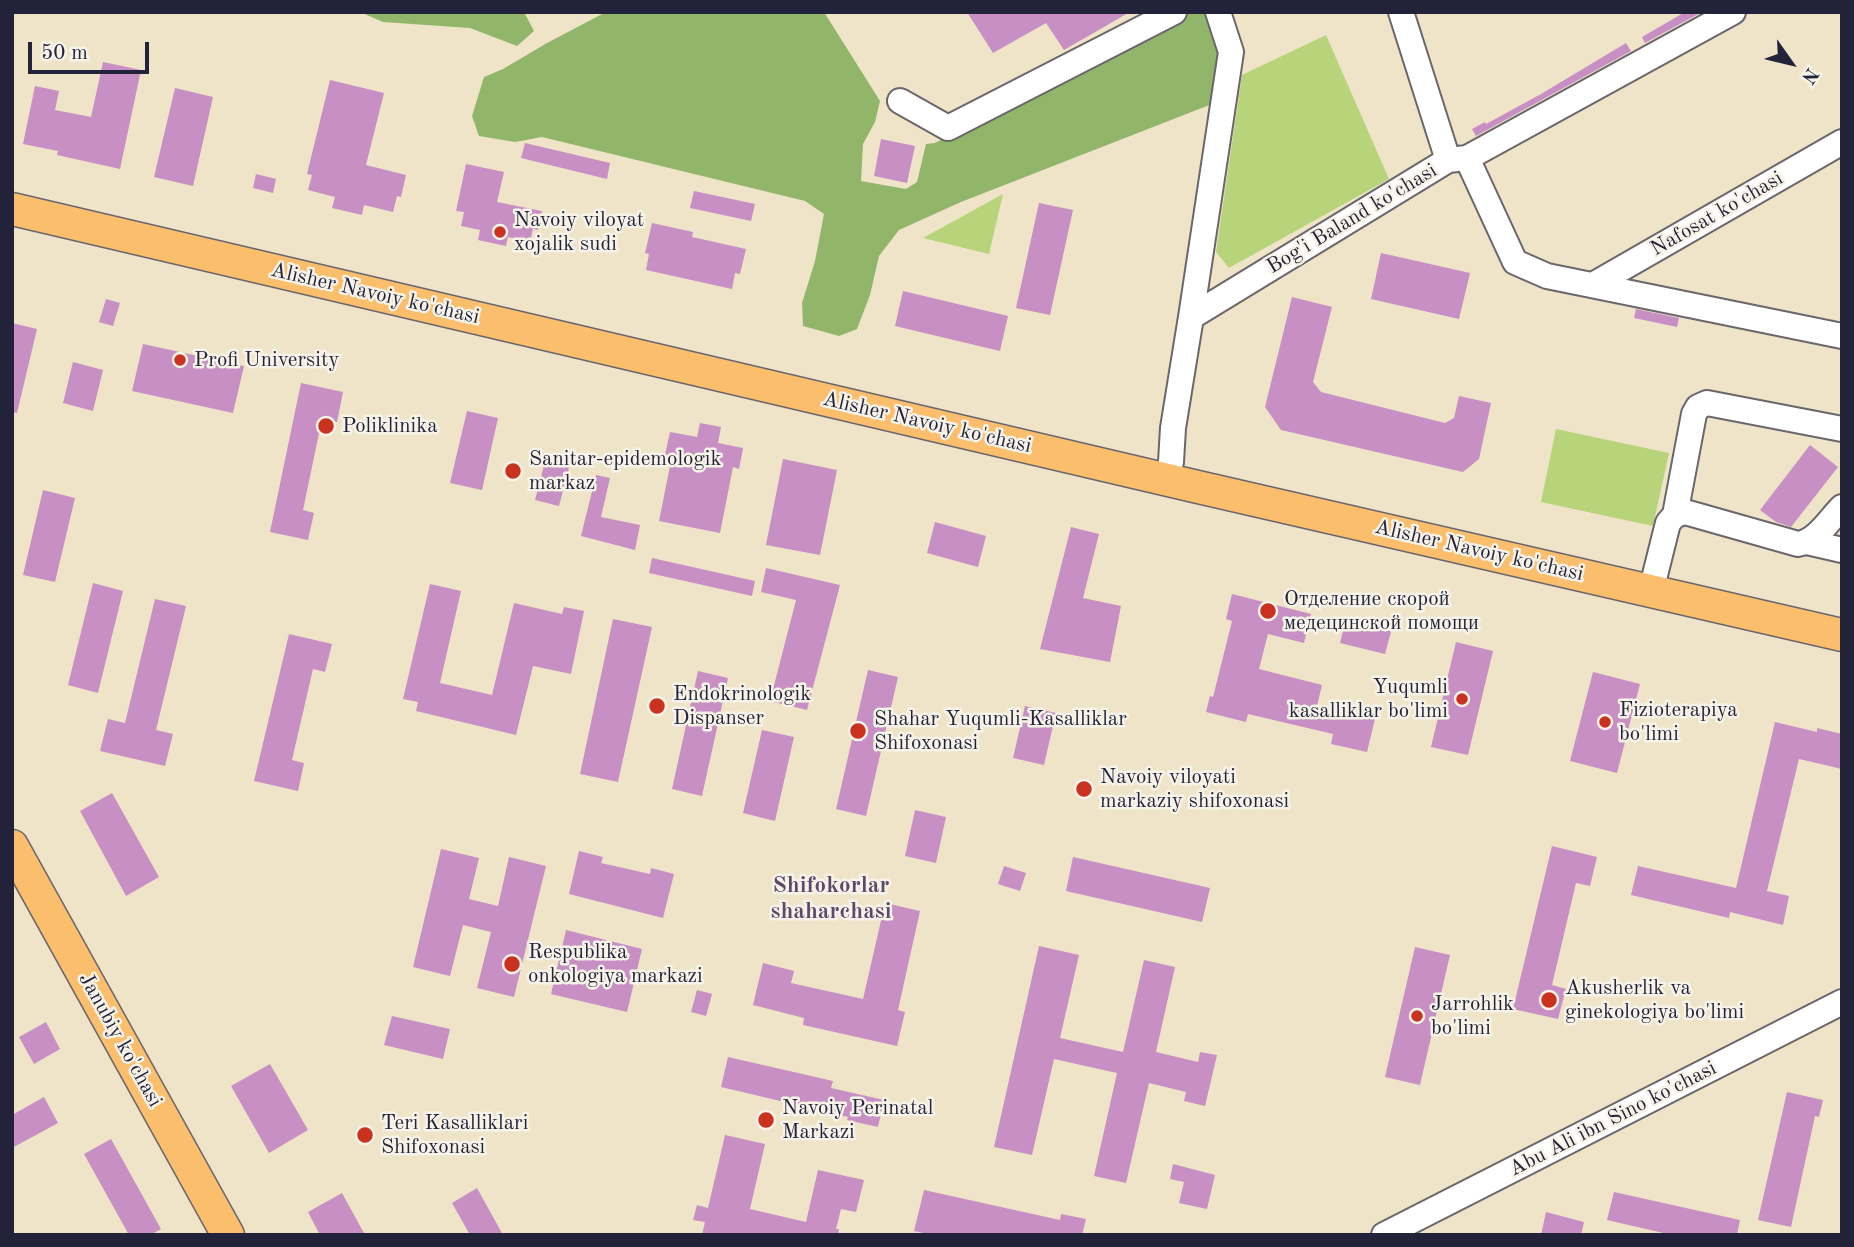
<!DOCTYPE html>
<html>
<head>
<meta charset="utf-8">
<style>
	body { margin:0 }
	#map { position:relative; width:1854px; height:1247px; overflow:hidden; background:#efe4c8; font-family:"Old Standard TT",serif }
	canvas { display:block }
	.frame { position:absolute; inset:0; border:14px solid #22223b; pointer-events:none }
	.north { position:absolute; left:1756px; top:28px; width:70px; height:70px; -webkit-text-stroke:5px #f7f3e8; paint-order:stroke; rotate:124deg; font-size:19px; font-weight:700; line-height:28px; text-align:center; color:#22223b }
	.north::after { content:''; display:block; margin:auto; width:24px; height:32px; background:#22223b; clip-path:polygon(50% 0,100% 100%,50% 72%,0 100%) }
	.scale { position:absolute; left:28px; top:42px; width:121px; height:32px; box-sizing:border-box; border:4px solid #22223b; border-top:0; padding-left:9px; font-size:21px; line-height:24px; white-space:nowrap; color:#22223b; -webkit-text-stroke:5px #f7f3e8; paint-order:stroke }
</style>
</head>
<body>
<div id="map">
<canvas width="1854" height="1247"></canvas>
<div class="frame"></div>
<div class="north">N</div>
<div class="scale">50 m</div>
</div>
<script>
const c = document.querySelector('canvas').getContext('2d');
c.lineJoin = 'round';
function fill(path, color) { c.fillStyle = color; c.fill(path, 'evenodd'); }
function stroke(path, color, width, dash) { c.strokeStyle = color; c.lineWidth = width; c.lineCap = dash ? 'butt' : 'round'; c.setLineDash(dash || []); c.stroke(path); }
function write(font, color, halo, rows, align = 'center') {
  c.font = font + ' "Old Standard TT",serif'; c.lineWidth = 5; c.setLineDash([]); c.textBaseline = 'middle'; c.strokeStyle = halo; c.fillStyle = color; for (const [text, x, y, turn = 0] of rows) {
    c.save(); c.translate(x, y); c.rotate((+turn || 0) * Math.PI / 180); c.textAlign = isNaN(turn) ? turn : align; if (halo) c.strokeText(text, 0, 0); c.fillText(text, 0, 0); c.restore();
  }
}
fill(new Path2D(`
	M1326,35L1389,179L1229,268L1216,252L1242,75Z
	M1003,194L989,254L923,238Z
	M1556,429L1669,453L1653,526L1541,502Z`), '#b7d47a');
fill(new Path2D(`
	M360,12H524L534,31L517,46L470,28L383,22Z
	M606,12H824L880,101L875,122L863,144L861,181L906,189L917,182L926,144L935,143L1188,12H1209L1222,54L1212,104L961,202L899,230L879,256L870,295L857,329L839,336L803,326L802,303L815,261L824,214L805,201L542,137L515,142L479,136L472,116L484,77L503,69L547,43Z`), '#91b66a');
fill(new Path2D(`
	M967,12H1130L1064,50L1046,23L993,53Z
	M1685,12H1702L1645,43L1642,37Z
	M1626,43L1631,51L1476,136L1472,129L1485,122L1486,124L1541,94Z
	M103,62L141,70L120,169L57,155L58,151L23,144L35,86L59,91L55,110L91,117Z
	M330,80L384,93L366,165L406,175L401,197L397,196L393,212L364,205L362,215L332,208L335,197L308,190L312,175L307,174Z
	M175,88L213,97L193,186L154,177Z
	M881,139L915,146L907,183L874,176Z
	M525,143L610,163L607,179L521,158Z
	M466,164L504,172L497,202L542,211L538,230L533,229L530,242L508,237L506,246L478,240L480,230L461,226L464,212L456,211Z
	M256,174L276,179L273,193L253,188Z
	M694,191L755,204L751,221L690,208Z
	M1039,203L1073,210L1050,315L1016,308Z
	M652,223L693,232L692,237L746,249L740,274L735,273L732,289L646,270L649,254L645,253Z
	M1381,253L1470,273L1459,319L1371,299Z
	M903,291L1008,316L1000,351L895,326Z
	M1292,297L1332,307L1313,382L1321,392L1445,423L1454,418L1459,396L1491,403L1479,459L1463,472L1281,430L1265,407Z
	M106,299L120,303L113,326L99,322Z
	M1636,309L1679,318L1677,327L1634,318Z
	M12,323L37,329L17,413L12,412Z
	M143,344L244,366L233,413L132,391Z
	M73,362L103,370L93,411L63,403Z
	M301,383L343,392L337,422L322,419L303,510L314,513L308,540L270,532Z
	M467,411L498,418L482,490L450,483Z
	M700,423L721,427L718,443L743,448L739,469L733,467L720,533L659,521L672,456L665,455L670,432L697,437Z
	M1810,445L1838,467L1791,527L1776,522L1760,510Z
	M547,454L571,460L559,506L535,500Z
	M783,459L837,470L820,555L766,545Z
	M596,475L610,478L601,517L640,525L635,550L581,536Z
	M43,490L75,498L55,582L23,575Z
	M935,522L986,536L978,567L927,553Z
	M1071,527L1099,534L1083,598L1121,606L1110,662L1040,649Z
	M652,558L755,581L752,596L649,573Z
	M766,568L840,585L807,710L770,701L796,600L761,592Z
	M93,583L123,591L98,693L68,685Z
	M430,584L461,591L440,683L492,695L514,603L562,614L564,607L584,611L571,674L533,666L516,735L416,711L418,702L403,699Z
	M1232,594L1311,614L1304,643L1268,634L1259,669L1322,685L1317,706L1375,719L1367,752L1331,744L1333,734L1248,714L1246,722L1206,712L1210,696L1213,697L1232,621L1226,619Z
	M155,599L186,606L156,730L173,734L165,766L100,751L108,719L125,723Z
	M613,619L652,627L618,782L580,774Z
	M1346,619L1392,628L1385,654L1340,643Z
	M289,634L332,644L325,672L313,669L292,760L304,763L298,791L254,781Z
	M1456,642L1493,651L1468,755L1431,747Z
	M868,670L898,677L866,816L836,809Z
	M698,671L728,678L702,796L672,789Z
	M1593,672L1640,684L1617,773L1570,761Z
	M1025,706L1056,713L1044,765L1013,758Z
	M1775,722L1817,732V728L1842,734V769L1799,759L1767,891L1789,896L1783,925L1730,912L1729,918L1631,895L1638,866L1736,888Z
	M762,730L794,737L775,821L743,813Z
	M112,793L159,877L126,896L80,811Z
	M915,810L946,817L936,863L905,856Z
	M1552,846L1597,857L1590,886L1576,883L1552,985L1566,989L1558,1019L1513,1009Z
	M441,849L479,858L469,899L498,906L509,857L546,866L514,997L477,988L491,932L463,925L450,976L413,967Z
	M579,851L603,857L601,863L650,874L651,868L674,874L663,918L569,894Z
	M1073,857L1210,888L1202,922L1066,891Z
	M1004,866L1026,873L1020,891L998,884Z
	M885,903L920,911L898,1010L905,1012L897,1046L803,1025L804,1018L753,1005L763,963L794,971L791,983L863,999Z
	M566,930L642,949L627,1012L551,994Z
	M1039,946L1079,955L1060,1038L1123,1052L1144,960L1175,967L1156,1052L1198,1062L1200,1052L1217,1055L1205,1106L1184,1101L1186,1092L1149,1083L1126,1183L1094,1176L1117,1073L1054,1059L1032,1155L994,1147Z
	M1415,947L1450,955L1420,1085L1385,1077Z
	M697,990L712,994L706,1016L691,1012Z
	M392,1016L450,1029L443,1059L384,1045Z
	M46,1022L60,1049L34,1064L19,1037Z
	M728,1057L833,1081L831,1088L884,1100L878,1127L847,1120L848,1117L721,1087Z
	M270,1064L308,1130L269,1153L231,1086Z
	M1787,1092L1823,1100L1819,1117L1815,1116L1791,1227L1758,1220Z
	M44,1097L58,1123L12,1148V1115Z
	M725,1135L765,1144L750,1209L806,1222L818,1170L864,1180L856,1212L841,1209L836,1229H839L838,1235H702L705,1222L693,1220L697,1205L708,1208Z
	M111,1139L161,1229L150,1235H129L84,1154Z
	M1173,1164L1215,1175L1207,1209L1179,1203L1184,1182L1170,1179Z
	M477,1188L503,1235H470L452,1203Z
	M924,1190L1060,1220L1061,1214L1086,1219L1082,1235H933L914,1231Z
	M1614,1192L1740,1220L1737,1235H1672L1607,1220Z
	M342,1193L365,1235H320L308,1212Z
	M1546,1212L1584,1222L1581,1235H1541Z`), '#c78fc4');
const minor = new Path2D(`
	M1401,12L1448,160
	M900,101L948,128L1174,12
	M1467,158L1515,262L1547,276L1842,336
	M1593,285L1842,142
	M1191,317L1231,52L1218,12
	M1166,478L1171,462L1173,428L1191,317L1448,160L1467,158L1733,12
	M1675,515L1694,414L1698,407L1707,403L1842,429
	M1807,542L1842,550
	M1651,591L1668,523L1675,515L1685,512L1798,544C1817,541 1829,520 1842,507
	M1384,1235L1842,1002`);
const major = new Path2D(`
	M12,209L1198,487L1842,635
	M12,846L228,1235`);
stroke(minor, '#6a666c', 28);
stroke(major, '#6a666c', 35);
stroke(minor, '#fff', 24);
stroke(major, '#fabe6d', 32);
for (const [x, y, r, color] of [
	[500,232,7,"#c8321e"],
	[180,360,7,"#c8321e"],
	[326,426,9,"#c8321e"],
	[513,471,9,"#c8321e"],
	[1268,611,9,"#c8321e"],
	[1462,699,7,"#c8321e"],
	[657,706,9,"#c8321e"],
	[1605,722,7,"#c8321e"],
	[858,731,9,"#c8321e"],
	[1084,789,9,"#c8321e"],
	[512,964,9,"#c8321e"],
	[1549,1000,9,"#c8321e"],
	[1417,1016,7,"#c8321e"],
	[766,1120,9,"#c8321e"],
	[365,1135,9,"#c8321e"]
]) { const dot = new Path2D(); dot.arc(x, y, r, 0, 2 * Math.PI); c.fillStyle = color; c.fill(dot); stroke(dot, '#f7f3e8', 2.5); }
write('21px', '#22223b', '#f7f3e8', [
	["Nafosat ko'chasi",1717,214,-30],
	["Bog'i Baland ko'chasi",1352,219,-31],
	["Alisher Navoiy ko'chasi",375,294,13],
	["Alisher Navoiy ko'chasi",927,423,13],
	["Alisher Navoiy ko'chasi",1479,551,13],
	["Janubiy ko'chasi",120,1040,61],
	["Abu Ali ibn Sino ko'chasi",1613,1119,-27]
]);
write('21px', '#22223b', '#f7f3e8', [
	["Navoiy viloyat",514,220],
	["xojalik sudi",514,244],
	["Profi University",194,360],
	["Poliklinika",342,426],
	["Sanitar-epidemologik",529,459],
	["markaz",529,483],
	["Отделение скорой",1284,599],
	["медецинской помощи",1284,623],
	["Yuqumli",1448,687,"right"],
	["kasalliklar bo'limi",1448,711,"right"],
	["Endokrinologik",673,694],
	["Dispanser",673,718],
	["Fizioterapiya",1619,710],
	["bo'limi",1619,734],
	["Shahar Yuqumli-Kasalliklar",874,719],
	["Shifoxonasi",874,743],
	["Navoiy viloyati",1100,777],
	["markaziy shifoxonasi",1100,801],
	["Respublika",528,952],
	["onkologiya markazi",528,976],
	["Akusherlik va",1565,988],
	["ginekologiya bo'limi",1565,1012],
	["Jarrohlik",1431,1004],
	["bo'limi",1431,1028],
	["Navoiy Perinatal",782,1108],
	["Markazi",782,1132],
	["Teri Kasalliklari",381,1123],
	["Shifoxonasi",381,1147]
], 'left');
write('bold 23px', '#5c486b', '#f7f3e8', [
	["Shifokorlar",831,886],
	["shaharchasi",831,912]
]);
</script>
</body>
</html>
